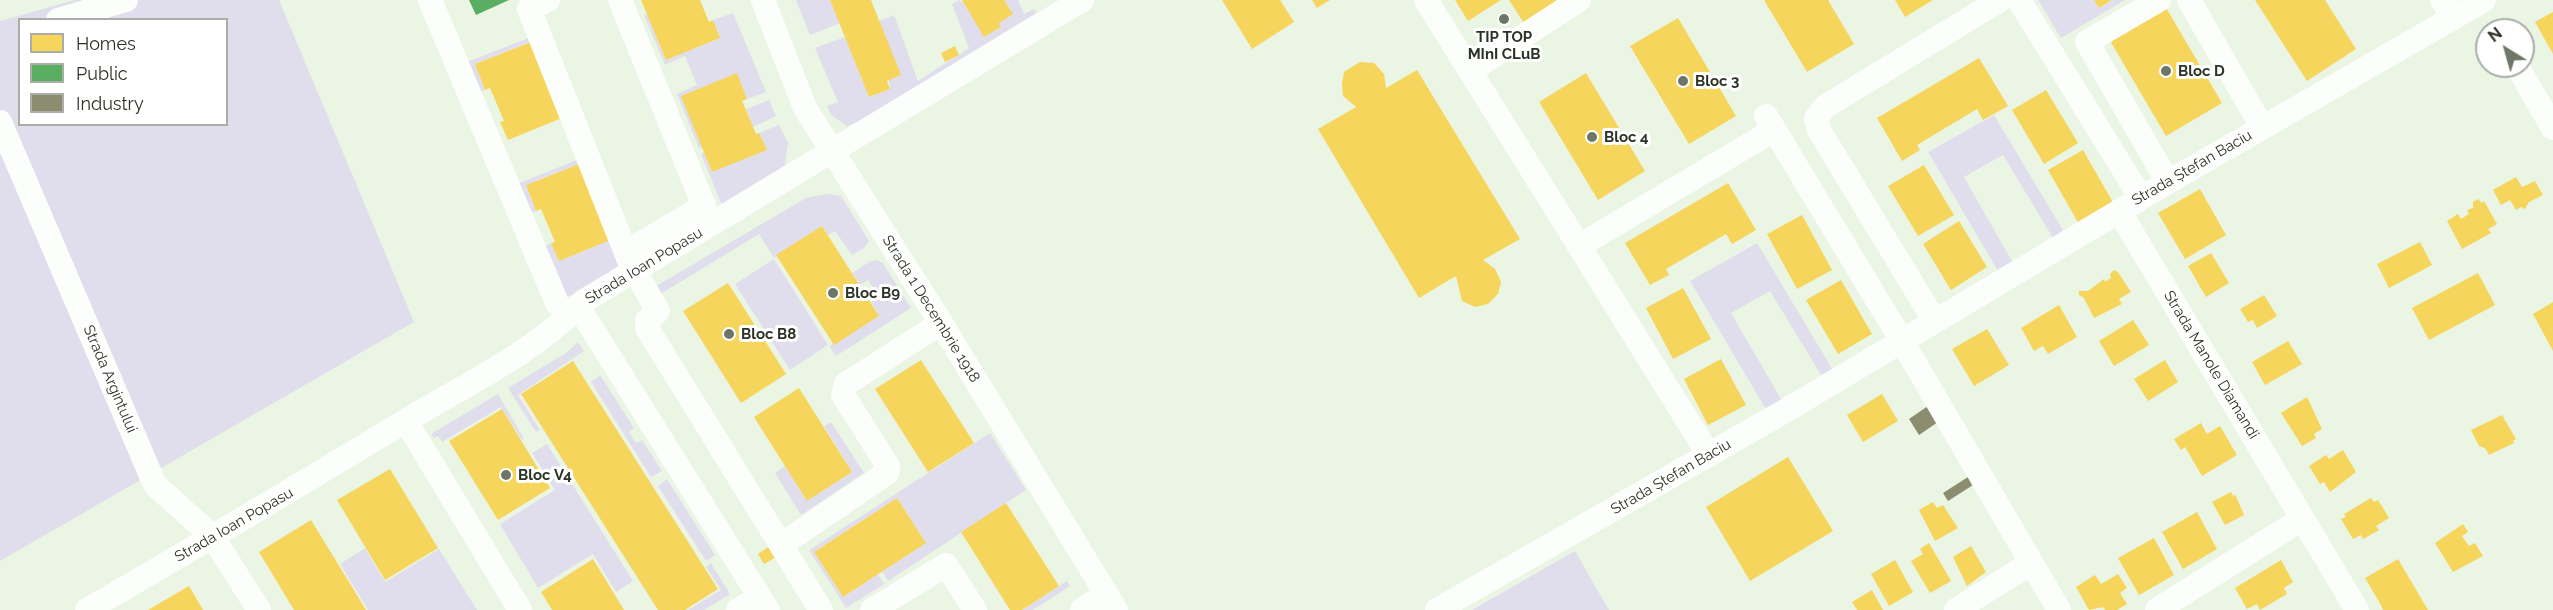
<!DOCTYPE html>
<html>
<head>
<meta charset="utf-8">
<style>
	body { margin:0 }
	#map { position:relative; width:2553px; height:610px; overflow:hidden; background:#ebf5e4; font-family:Raleway,sans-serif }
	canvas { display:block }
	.legend { position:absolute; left:18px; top:18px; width:210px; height:108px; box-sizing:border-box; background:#fff; border:2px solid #aaada8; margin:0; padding:8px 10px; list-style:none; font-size:18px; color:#2b3226 }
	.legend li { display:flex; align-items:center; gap:12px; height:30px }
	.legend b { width:30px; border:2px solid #aaada8 }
	.north { position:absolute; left:2475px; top:18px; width:60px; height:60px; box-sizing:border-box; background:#fff; border:2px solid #aaada8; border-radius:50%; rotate:323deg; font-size:16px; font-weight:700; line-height:24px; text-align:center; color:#2b3226 }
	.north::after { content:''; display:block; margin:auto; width:21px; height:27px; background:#6e7668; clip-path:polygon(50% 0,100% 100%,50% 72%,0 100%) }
</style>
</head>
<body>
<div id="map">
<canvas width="2553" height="610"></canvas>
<ul class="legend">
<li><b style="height:16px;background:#f6d55c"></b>Homes</li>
<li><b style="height:16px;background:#5aae61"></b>Public</li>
<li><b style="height:16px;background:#8c8c6e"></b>Industry</li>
</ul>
<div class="north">N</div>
</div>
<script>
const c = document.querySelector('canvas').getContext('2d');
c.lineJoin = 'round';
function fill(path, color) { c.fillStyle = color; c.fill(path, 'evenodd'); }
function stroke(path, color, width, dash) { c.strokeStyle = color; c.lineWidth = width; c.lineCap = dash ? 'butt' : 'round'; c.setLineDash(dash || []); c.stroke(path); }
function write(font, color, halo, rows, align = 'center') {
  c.font = font + ' Raleway,sans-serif'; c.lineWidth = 6; c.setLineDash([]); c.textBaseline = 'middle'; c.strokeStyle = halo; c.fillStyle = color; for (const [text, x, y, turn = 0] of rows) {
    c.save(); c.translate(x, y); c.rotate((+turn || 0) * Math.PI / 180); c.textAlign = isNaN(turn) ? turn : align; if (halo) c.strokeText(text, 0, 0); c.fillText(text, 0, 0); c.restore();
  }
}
fill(new Path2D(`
	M75,0H279L414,322L0,561V21ZM20,20H226V124H20Z
	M796,0H830L840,23L810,35Z
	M959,0L1001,27L999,23L1012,14L1004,0H1018L1024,14L1034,9L1036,13L862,120L847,126L831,115L827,106L838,102L815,48L845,37L869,97L890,89L879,21L894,15L918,81L969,48L952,4Z
	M2038,0H2094L2099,8L2113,0H2125L2061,38Z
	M733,13L766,92L747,99L737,74L702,147L699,148L677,94L697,85L685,56L665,65L644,15L647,14L666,60L720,38L713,20Z
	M531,37L530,42L475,64L485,90L480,92L467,62Z
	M769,100L776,116L753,127L746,109Z
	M1994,115L2064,232L2053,238L2003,155L1964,177L2013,263L1998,271L1928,152Z
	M779,125L788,143L785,166L724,210L701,154L704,152L712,172L766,150L759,133Z
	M582,158V163L526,185L536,211L529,213L517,184Z
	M827,194L841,196L869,241L864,248L852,255L835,231L828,235L822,226L774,258L759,234L654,298L646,292L806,198Z
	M612,239L621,268L564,299L543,247L551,243L559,261Z
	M1757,243L1834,372L1823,378L1770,291L1731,313L1782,401L1767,411L1690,281Z
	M774,259L828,345L790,370L735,284Z
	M877,260L883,263L911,308L836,356L829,346L879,316L871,302L878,296L868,280L860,285L852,273L871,261Z
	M578,342L584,351L518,395L540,430L536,432L508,388L566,353Z
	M600,375L634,428L629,432L636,443L642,440L662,471L651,477L591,382Z
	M498,394L524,439L522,440L501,407L442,442L438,436L434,438L431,434Z
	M831,422L864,473L801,515L775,473L785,466L807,501L852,472L824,426Z
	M990,433L1026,490L888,581L882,571L926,543L897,498L814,552L843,597L878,574L884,584L846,608L809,550Z
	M547,444L633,581L616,592L593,554L538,588L500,524L555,490L532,453Z
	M667,479L715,555L706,561L658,486Z
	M365,548L385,582L439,549L477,610H368L340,564Z
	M1575,551L1609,610H1472Z
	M711,563L730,594L704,610H688L721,590L706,567Z
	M1067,581L1070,586L1033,610H1022Z`), '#e0deed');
fill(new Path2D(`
	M641,0H700L709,22L713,20L720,38L666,60Z
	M830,0H871L901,75L887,81L890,89L869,97Z
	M962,0H1004L1013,14L999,23L1001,27L984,37Z
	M1222,0H1280L1294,22L1252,49Z
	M1312,0H1330L1317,8Z
	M1455,0H1501L1468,21Z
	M1509,0H1562L1525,25Z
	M1764,0H1828L1854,44L1807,72Z
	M1895,0H1933L1905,17Z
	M2094,0H2112L2099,8Z
	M2255,0H2325L2356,49L2307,81Z
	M2165,6L2222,103L2166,136L2109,39Z
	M2553,12V54L2535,22Z
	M1678,18L1736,116L1689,144L1630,46Z
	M531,42L562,118L508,140L500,122L504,121L490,88L485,90L475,64Z
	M955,46L959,55L945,62L941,53Z
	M1979,58L2008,106L1983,120L1977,109L1917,145L1920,150L1902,161L1877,118Z
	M1360,62L1374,63L1384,74L1386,88L1417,70L1520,239L1483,260L1495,269L1501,282L1498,294L1488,304L1475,307L1462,301L1456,276L1419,298L1318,129L1356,107L1343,96L1342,84L1344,72Z
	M737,73L747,99L742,101L744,105L756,134L759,133L767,150L712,172L681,96Z
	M1586,73L1645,171L1598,200L1539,102Z
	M2046,90L2078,143L2044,164L2012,110Z
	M2083,150L2114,204L2079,224L2048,170Z
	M582,163L613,239L559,261L551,243L555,242L541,209L536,211L526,185Z
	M1924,165L1954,215L1918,236L1888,186Z
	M2516,177L2522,187L2535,181L2543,195L2529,202L2525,209L2521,207L2516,210L2510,200L2501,205L2493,190Z
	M1728,183L1756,230L1732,244L1726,234L1666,269L1669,275L1650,285L1625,243Z
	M2200,189L2226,235L2185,259L2158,213Z
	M2478,199L2482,203L2484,201L2497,224L2488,229L2491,233L2462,249L2447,221L2458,214L2461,219L2469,214L2467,210L2473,208V202Z
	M1802,215L1832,270L1797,289L1767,234Z
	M1959,221L1987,267L1951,290L1923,244Z
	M822,226L879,316L834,345L776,255Z
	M2420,242L2432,265L2389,288L2377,264Z
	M2211,253L2229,283L2206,297L2188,266Z
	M2114,270L2118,272L2131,292L2119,299L2122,304L2094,318L2084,298L2079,295V291H2088L2104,279L2105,282L2111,278L2110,274Z
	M2478,273L2495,305L2429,340L2412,308Z
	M1841,280L1872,334L1838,354L1806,300Z
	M728,283L786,374L741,403L683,311Z
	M1683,288L1711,339L1673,359L1646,308Z
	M2264,295L2277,316L2257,328L2253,320L2248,322L2240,309Z
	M2553,302V351L2533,314Z
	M2059,305L2077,337L2048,354L2043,346L2034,351L2021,328Z
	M2133,320L2149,345L2114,366L2099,341Z
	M1987,329L2009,365L1974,386L1952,349Z
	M2288,341L2302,364L2265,385L2252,362Z
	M1721,359L1746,405L1708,425L1684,379Z
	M921,360L974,443L928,472L875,389Z
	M2165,360L2178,382L2148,401L2134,379Z
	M573,361L718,589L685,610H658L521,394Z
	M799,388L852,472L807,501L754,417Z
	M1882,394L1898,421L1863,442L1847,415Z
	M2307,397L2322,429L2314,434L2316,438L2302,446L2281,413Z
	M502,409L550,488L498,520L449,441Z
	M2502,415L2516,439L2513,441L2514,443L2489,455L2485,448L2479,446L2471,430Z
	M2201,423L2207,434L2220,426L2237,455L2202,476L2185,447L2181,450L2174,439Z
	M2343,450L2356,472L2330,492L2324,482L2320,484L2309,466L2326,455L2329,459Z
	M1788,457L1833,531L1750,581L1706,507Z
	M390,469L438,548L385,580L337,500Z
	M2231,492L2234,497L2235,494L2244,515L2225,525L2212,502Z
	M897,498L926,543L843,597L814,552Z
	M2371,498L2374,502L2378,500L2389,518L2376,526L2379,530L2363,539L2361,535L2353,539L2341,519L2346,517L2344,514Z
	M1933,502L1937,508L1943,505L1958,528L1935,541L1919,510Z
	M1006,503L1059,586L1022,610H1010L961,532Z
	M2197,512L2217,549L2183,569L2162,532Z
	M311,520L357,595L366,610H294L259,552Z
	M2463,524L2468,532L2462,536L2469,546L2475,543L2483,556L2453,572L2435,543Z
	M2154,538L2174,575L2139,595L2118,558Z
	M1929,543L1951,581L1930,593L1911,561L1923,554L1920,549Z
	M771,545L778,556L764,564L758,554Z
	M1971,546L1986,572L1967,586L1953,557Z
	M593,559L624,610H552L541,592Z
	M2398,559L2428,610H2383L2381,605L2365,578Z
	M1895,560L1913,592L1889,606L1871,574Z
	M2281,560L2293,582L2284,588L2287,594L2260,610L2257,604L2247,609L2235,588Z
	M2118,574L2127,588L2120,593L2127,604L2117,610H2105L2103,607L2089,610L2076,587L2095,575L2101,584Z
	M189,586L203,610H148Z
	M1872,590L1883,610H1857L1852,602Z`), '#f6d55c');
fill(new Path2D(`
	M469,0H509L476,15Z`), '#5aae61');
fill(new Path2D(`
	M1928,406L1938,422L1919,435L1909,419Z
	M1968,477L1973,485L1948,501L1943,493Z`), '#8c8c6e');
stroke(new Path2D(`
	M430,0L557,303
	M548,0L529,9L630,263L658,311L647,321V328L821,610
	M620,0L704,206L626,252
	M763,0L805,108L941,323L1116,610
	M1426,0L1709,455
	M2019,0L2141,198
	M2159,0L2087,42L2168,182
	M2189,0L2262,127
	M2442,0L2454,17
	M58,20L126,0
	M2517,66L2553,128
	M1470,71L1579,0
	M1766,116L1902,341L2059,610
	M0,122L155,485L212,536L259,610
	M2119,211L2357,610
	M1579,246L1774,130
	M578,306L768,610
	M1934,320L1819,130L1816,118L1826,106L2000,0
	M406,421L520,610
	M781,545L887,473L888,466L843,395L846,384L941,323
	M87,610C195,548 301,484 407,420C467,384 535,352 584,301L1082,0
	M738,610L760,597
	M872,610L946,565L975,610
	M1082,610L1106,594
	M1437,610L1785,411L2168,182L2484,0
	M1956,610L2031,563
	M2157,610L2302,519`), '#fcfefb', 24);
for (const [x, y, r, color] of [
	[1504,19,6,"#6e7668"],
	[2166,71,6,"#6e7668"],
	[1683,81,6,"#6e7668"],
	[1592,137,6,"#6e7668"],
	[833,293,6,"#6e7668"],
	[729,334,6,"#6e7668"],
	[506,475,6,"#6e7668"]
]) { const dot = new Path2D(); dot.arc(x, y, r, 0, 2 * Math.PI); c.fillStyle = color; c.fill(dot); stroke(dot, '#fff', 2); }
write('bold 15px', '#2b3226', '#fff', [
	["TIP TOP",1504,37,"center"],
	["MInI CLuB",1504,54,"center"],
	["Bloc D",2178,71],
	["Bloc 3",1695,81],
	["Bloc 4",1604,137],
	["Bloc B9",845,293],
	["Bloc B8",741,334],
	["Bloc V4",518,475]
], 'left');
write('15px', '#2b3226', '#fff', [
	["Strada Ștefan Baciu",2192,168,-30],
	["Strada Ioan Popasu",644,266,-31],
	["Strada 1 Decembrie 1918",931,309,58],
	["Strada Manole Diamandi",2211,365,59],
	["Strada Argintului",110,379,67],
	["Strada Ștefan Baciu",1671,477,-30],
	["Strada Ioan Popasu",234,525,-30]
]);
</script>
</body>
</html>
